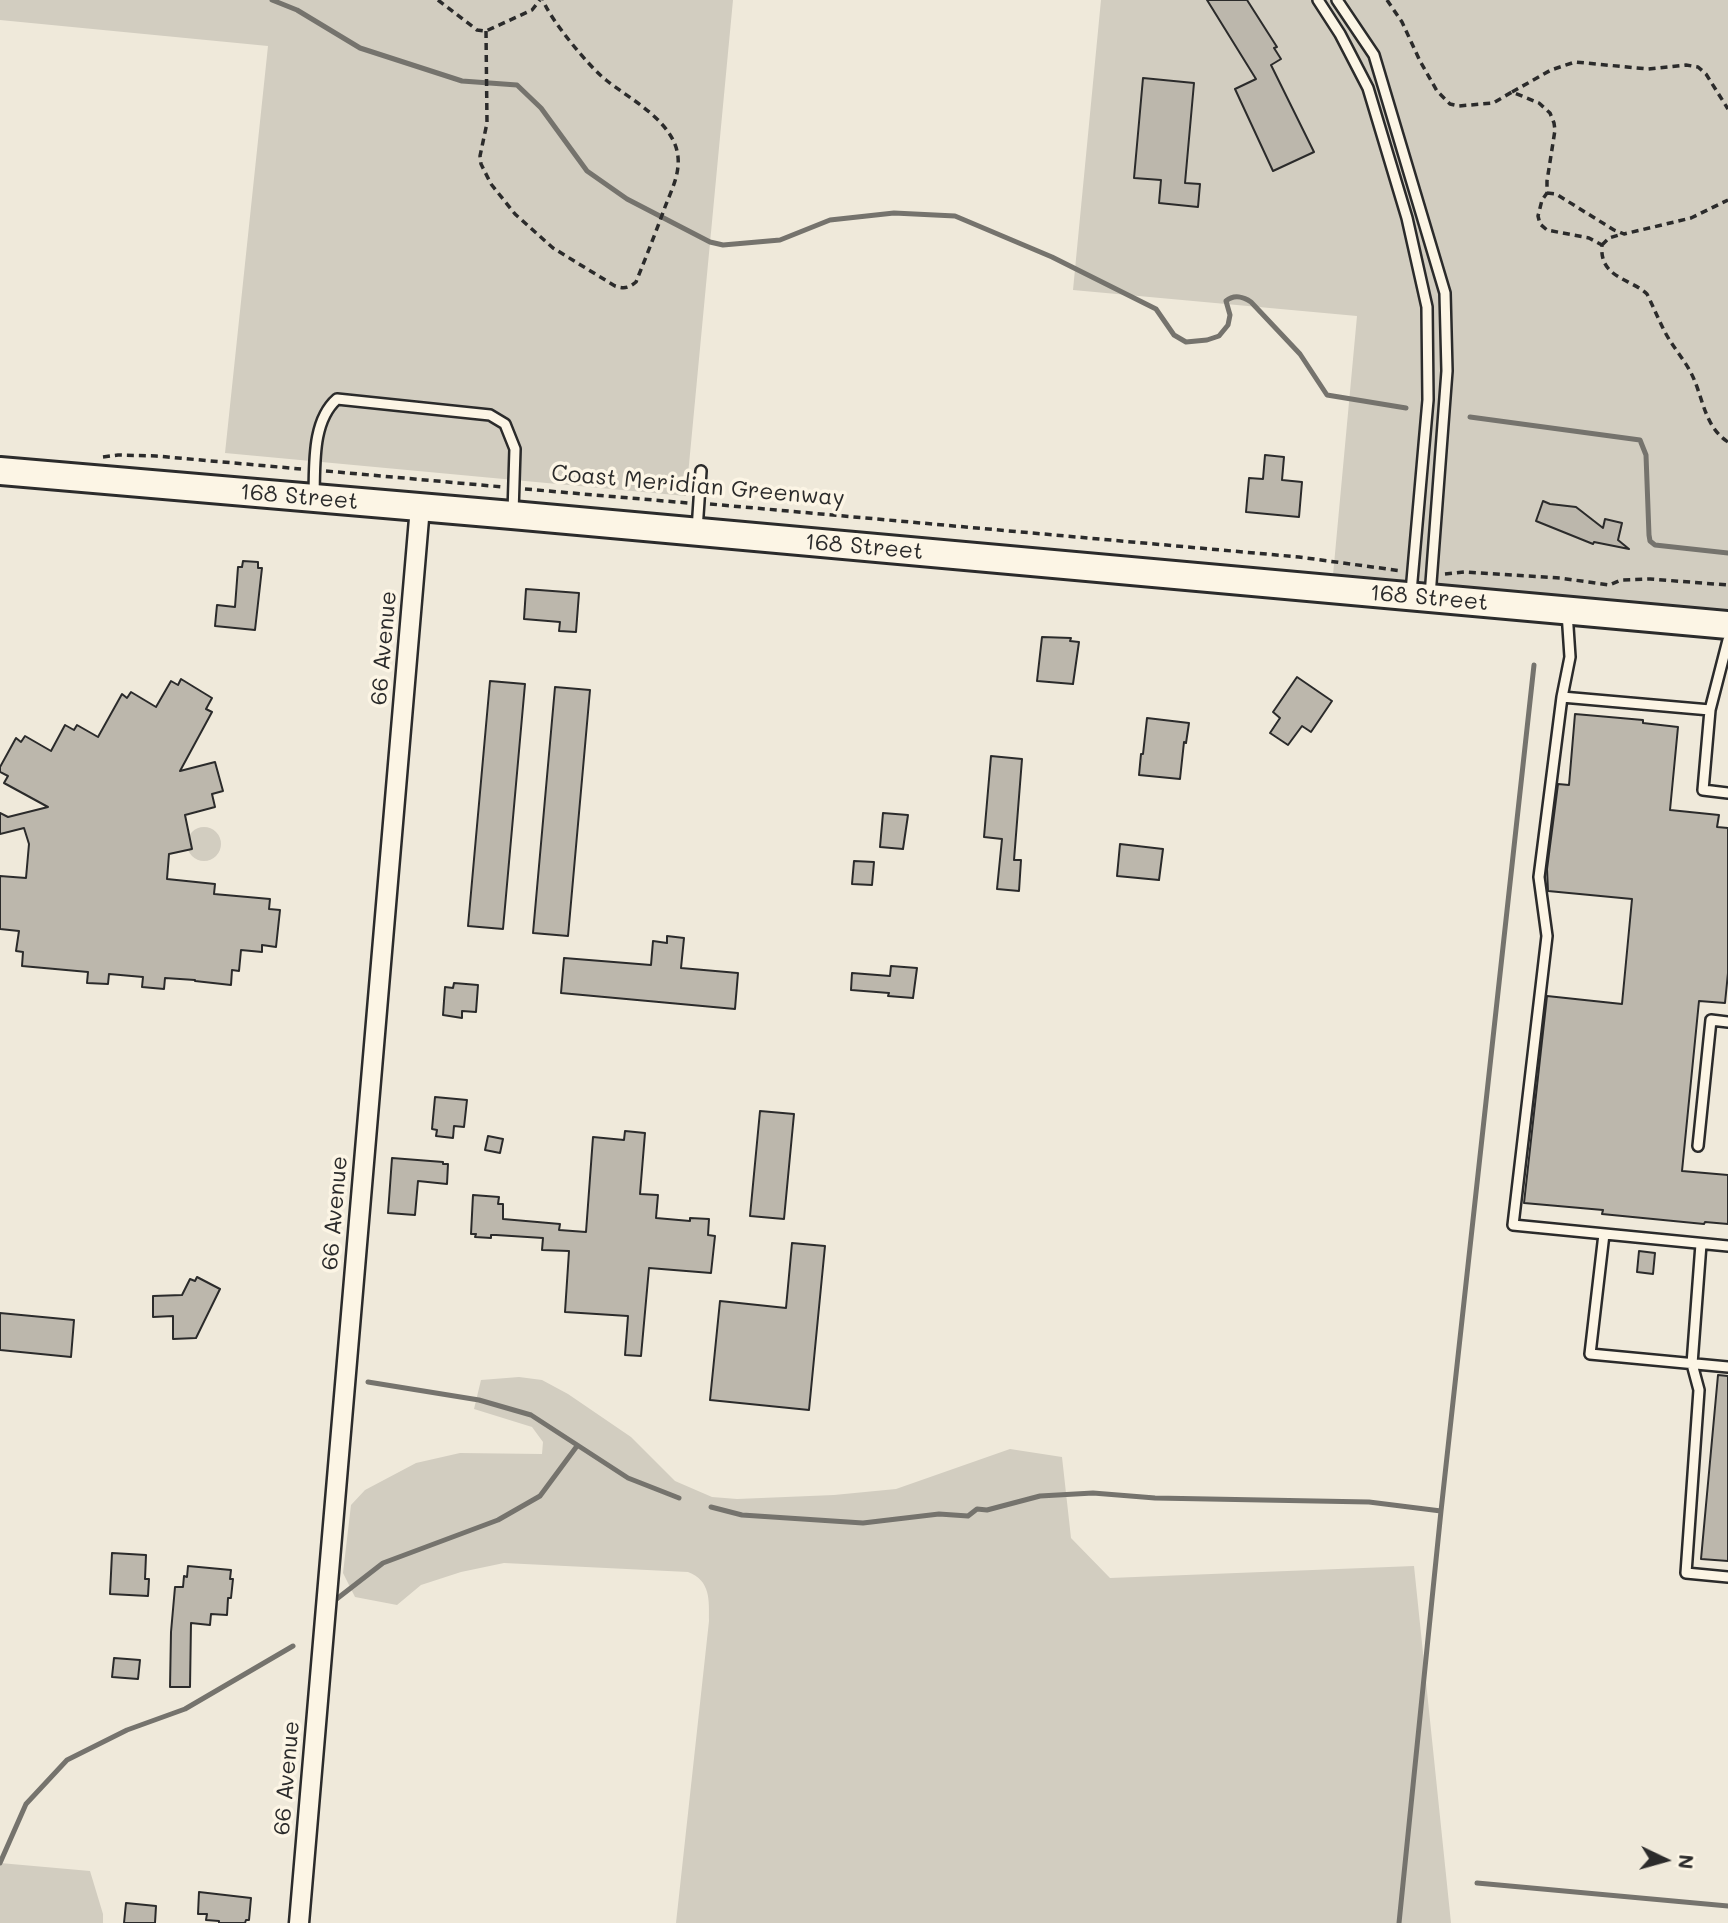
<!DOCTYPE html>
<html>
<head>
<meta charset="utf-8">
<style>
	body { margin:0 }
	#map { position:relative; width:1728px; height:1923px; overflow:hidden; background:#efe9da; font-family:Mali,sans-serif }
	canvas { display:block }
	.north { position:absolute; left:1630px; top:1825px; width:70px; height:70px; -webkit-text-stroke:5px #fcf5e5; paint-order:stroke; rotate:95deg; font-size:19px; font-weight:700; line-height:28px; text-align:center; color:#2b2b2b }
	.north::after { content:''; display:block; margin:auto; width:24px; height:32px; background:#2b2b2b; clip-path:polygon(50% 0,100% 100%,50% 72%,0 100%) }
</style>
</head>
<body>
<div id="map">
<canvas width="1728" height="1923"></canvas>
<div class="north">N</div>
</div>
<script>
const c = document.querySelector('canvas').getContext('2d');
c.lineJoin = 'round';
function fill(path, color) { c.fillStyle = color; c.fill(path, 'evenodd'); }
function stroke(path, color, width, dash) { c.strokeStyle = color; c.lineWidth = width; c.lineCap = dash ? 'butt' : 'round'; c.setLineDash(dash || []); c.stroke(path); }
function write(font, color, halo, rows, align = 'center') {
  c.font = font + ' Mali,sans-serif'; c.lineWidth = 7; c.setLineDash([]); c.textBaseline = 'middle'; c.strokeStyle = halo; c.fillStyle = color; for (const [text, x, y, turn = 0] of rows) {
    c.save(); c.translate(x, y); c.rotate((+turn || 0) * Math.PI / 180); c.textAlign = isNaN(turn) ? turn : align; if (halo) c.strokeText(text, 0, 0); c.fillText(text, 0, 0); c.restore();
  }
}
fill(new Path2D(`
	M0,0H733L686,496L225,453L268,46L0,20Z
	M1101,0H1728V611L1333,575L1357,316L1073,290Z
	M187 844a17 17 0 1 1 34 0a17 17 0 1 1-34 0Z
	M519,1377L542,1380L568,1394L631,1437L675,1481L712,1497L737,1499L834,1495L896,1489L1010,1449L1062,1457L1071,1538L1110,1578L1414,1566L1451,1923H676L709,1621C709,1600 711,1581 688,1572L504,1563L461,1572L421,1585L397,1605L355,1597L343,1573L351,1505L365,1490L416,1463L460,1453L542,1454L543,1442L532,1427L474,1409L481,1380Z
	M0,1863L90,1871L103,1914V1923H0Z`), '#d2cdc0');
stroke(new Path2D(`
	M272,0L297,10L360,48L462,81L517,85L541,108L587,171L627,199L710,242L723,245L780,240L830,220L894,213L955,216L1052,257L1156,309L1174,335L1186,342L1207,340L1219,336L1228,325L1230,315L1226,301C1234,294 1244,297 1251,302L1300,354L1327,395L1406,408
	M1470,417L1640,440L1646,455L1649,535L1650,541L1655,545L1728,553
	M368,1382L479,1400L531,1415L628,1478L679,1498
	M711,1507L742,1515L863,1523L939,1514L968,1516L977,1509L987,1510L1040,1496L1093,1493L1155,1498L1369,1502L1441,1511
	M334,1601L383,1563L498,1520L540,1496L577,1446
	M0,1863L26,1804L67,1760L127,1730L185,1709L293,1646
	M1477,1883L1728,1906
	M1399,1923L1441,1511L1534,665`), '#75736d', 5);
const building = new Path2D(`
	M1207,0H1247L1277,47L1274,48L1281,59L1271,65L1314,152L1273,171L1235,89L1256,79Z
	M1143,78L1194,83L1185,183L1200,184L1198,207L1159,203L1161,180L1134,178Z
	M1265,455L1284,457L1282,480L1302,482L1299,517L1246,512L1249,478L1263,479Z
	M1543,501L1550,504L1576,507L1603,528L1605,519L1622,523L1618,540L1629,549L1594,542L1593,544L1536,521Z
	M243,561L258,562V568H262L255,630L215,626L217,605L235,607L238,567H242Z
	M526,589L579,593L576,632L559,631L560,622L524,619Z
	M1042,637L1071,638L1070,641L1079,642L1073,684L1037,681Z
	M1297,677L1332,701L1311,732L1302,726L1288,745L1270,733L1280,718L1273,712Z
	M181,679L212,698L206,709L212,712L180,771L215,762L223,791L212,794L215,807L185,815L192,849L169,854L167,879L215,884L214,894L270,899L269,909L280,910L276,947L262,945V952L241,950L239,971L232,970L231,985L195,981V980L165,978L164,989L142,987L143,977L109,974L108,984L87,983L88,972L22,966L23,952L16,951L19,931L0,929V876L26,878L29,844L24,828L0,834V813L8,817L48,807L4,783L8,776L0,772V767L16,738L21,742L25,736L51,751L65,725L74,730L77,725L98,737L122,694L127,698L131,692L156,707L171,681L178,685Z
	M490,681L525,684L503,929L468,926Z
	M555,687L590,690L568,936L533,933Z
	M1575,714L1643,720V723L1678,727L1670,810L1719,815L1717,827L1728,828V973L1725,1003L1699,1001L1682,1171L1728,1175V1224L1705,1222L1704,1224L1602,1214L1603,1210L1524,1203L1547,996L1622,1004L1632,899L1548,891L1547,869L1558,784L1569,785Z
	M1147,718L1189,723L1186,743L1184,742L1180,779L1139,775L1141,754H1143Z
	M991,756L1022,759L1014,860H1021L1019,891L997,889L1002,839L984,837Z
	M883,813L908,815L903,849L880,847Z
	M1120,844L1163,849L1159,880L1117,876Z
	M854,861L874,862L872,885L852,884Z
	M667,936L684,938L681,968L738,973L735,1009L561,993L564,958L651,965L653,941L667,943Z
	M891,966L917,968L913,998L888,996L889,993L851,990L852,973L890,976Z
	M454,983L478,985L476,1012L462,1011V1018L443,1015L445,987L453,988Z
	M435,1097L467,1100L464,1127L454,1126L453,1138L436,1136L437,1130L432,1129Z
	M760,1111L794,1114L784,1219L750,1216Z
	M625,1131L645,1133L640,1194L658,1195L656,1218L690,1221V1218L709,1219L708,1235L715,1236L711,1273L649,1268L641,1356L625,1355L628,1316L565,1312L569,1251L542,1250L543,1238L496,1235H491V1238L475,1237L476,1234H471L473,1195L499,1197L498,1204H503V1219L560,1224L559,1230L586,1232L593,1137L624,1140Z
	M488,1136L503,1139L500,1153L485,1150Z
	M392,1158L443,1162V1164H448L447,1184L418,1181L415,1215L388,1213Z
	M792,1243L825,1246L809,1410L710,1400L720,1301L786,1308Z
	M1639,1251L1655,1253L1653,1274L1637,1272Z
	M197,1277L220,1289L196,1338L173,1339V1316L153,1317V1296L182,1295L190,1279L195,1281Z
	M0,1313L74,1320L71,1357L0,1350Z
	M1718,1375L1728,1376V1561L1701,1559Z
	M112,1553L146,1555L145,1579H149L148,1596L110,1594Z
	M188,1566L231,1570L230,1579H233L231,1598H228L227,1615L211,1614L210,1625L191,1623L190,1687H170L171,1632L175,1587H183L184,1576L187,1577Z
	M114,1658L140,1660L138,1679L112,1677Z
	M199,1892L251,1898L249,1920H246L245,1923H219V1921L206,1920L207,1914H198Z
	M126,1903L156,1906L155,1923H124Z`);
fill(building, '#bcb7ac');
stroke(building, '#2b2b2b', 2);
const service = new Path2D(`
	M1318,0L1340,34L1368,88L1407,218L1427,307L1428,400L1411,592
	M1337,0L1374,55L1445,293L1447,371L1430,596
	M314,494C315,464 312,421 337,399L490,415L505,424L515,449L513,513
	M697,530L701,471
	M1567,612L1570,657L1562,697L1539,877L1547,936L1513,1225L1728,1246
	M1562,697L1710,710L1728,640
	M1710,710L1703,790L1728,793
	M1698,1146L1711,1020L1728,1022
	M1604,1234L1590,1354L1728,1367
	M1701,1244L1692,1364L1699,1390L1686,1573L1728,1577`);
const minor = new Path2D(`
	M299,1923L420,507`);
const secondary = new Path2D(`
	M0,471L512,515L1728,625`);
stroke(service, '#2b2b2b', 14);
stroke(minor, '#2b2b2b', 23);
stroke(secondary, '#2b2b2b', 32);
stroke(new Path2D(`
	M438,0L477,30L486,31L532,10L540,0
	M1387,0L1402,22L1420,61L1437,91L1450,104L1459,106L1493,103L1512,92L1539,103L1550,113L1554,123L1555,130L1547,181V193L1542,200L1538,216L1540,224L1547,230L1589,238L1602,245C1599,278 1630,278 1647,294C1654,308 1659,321 1666,334C1673,347 1683,358 1690,371C1703,394 1703,426 1728,442
	M486,31L487,123L480,156L481,164L491,184L515,214L553,248L615,286C624,289 629,288 636,282C646,257 656,232 665,207C670,194 677,180 678,166C682,125 632,101 606,80C590,68 549,18 543,0
	M1512,92L1551,70L1575,62L1648,69L1686,65L1698,67L1706,74L1728,109
	M1547,193L1556,194L1614,230L1624,234L1691,218L1728,200
	M1602,245L1609,238L1622,234
	M103,457L118,455L156,456L301,469
	M326,471L503,487
	M525,489L688,503
	M710,504L1299,557L1402,571
	M1445,574L1464,572L1560,578L1609,585L1621,580L1650,579L1728,585`), '#2b2b2b', 3.5, [7, 5]);
stroke(service, '#fcf5e5', 9);
stroke(minor, '#fcf5e5', 18);
stroke(secondary, '#fcf5e5', 26);
write('23px', '#2b2b2b', '#fcf5e5', [
	["Coast Meridian Greenway",698,486,5],
	["168 Street",299,497,5],
	["168 Street",864,547,5],
	["168 Street",1429,598,5],
	["66 Avenue",384,648,-85],
	["66 Avenue",335,1213,-85],
	["66 Avenue",287,1778,-85]
]);
</script>
</body>
</html>
